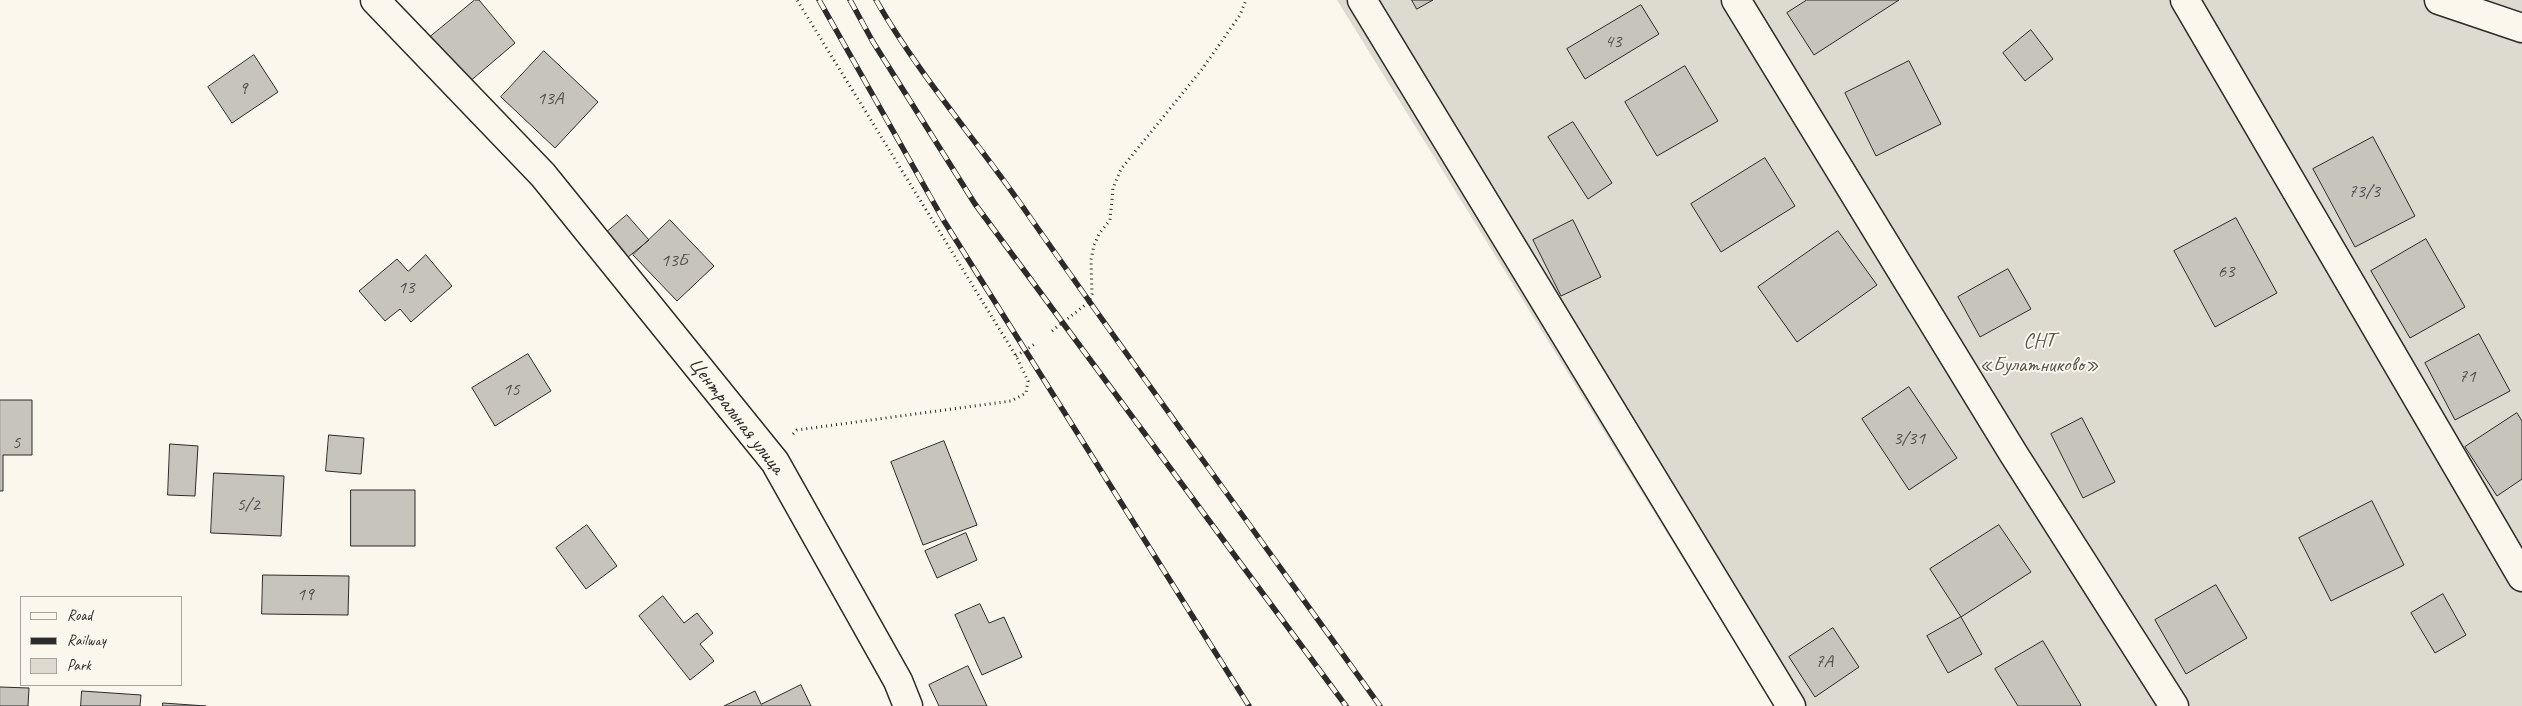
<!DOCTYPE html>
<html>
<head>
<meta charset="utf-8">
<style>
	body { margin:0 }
	#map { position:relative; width:2522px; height:706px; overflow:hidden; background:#fbf7ec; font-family:Caveat,sans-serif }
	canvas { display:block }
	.legend { position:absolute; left:20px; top:596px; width:162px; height:90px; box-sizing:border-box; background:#fbf7ec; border:1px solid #a8a59f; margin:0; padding:6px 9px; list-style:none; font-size:15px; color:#2b2b2b }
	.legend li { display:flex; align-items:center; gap:10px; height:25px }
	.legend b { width:25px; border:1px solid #a8a59f }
</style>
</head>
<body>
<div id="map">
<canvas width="2522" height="706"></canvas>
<ul class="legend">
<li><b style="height:6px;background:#fbf7ec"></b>Road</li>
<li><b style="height:6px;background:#2b2b2b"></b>Railway</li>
<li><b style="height:14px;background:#dddad0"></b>Park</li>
</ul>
</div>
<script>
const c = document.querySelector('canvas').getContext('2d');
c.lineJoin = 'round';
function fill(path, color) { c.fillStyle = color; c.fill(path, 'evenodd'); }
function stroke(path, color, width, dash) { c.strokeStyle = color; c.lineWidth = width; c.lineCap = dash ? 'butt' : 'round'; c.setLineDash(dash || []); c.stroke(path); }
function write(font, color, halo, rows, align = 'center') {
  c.font = font + ' Caveat,sans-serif'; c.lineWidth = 4; c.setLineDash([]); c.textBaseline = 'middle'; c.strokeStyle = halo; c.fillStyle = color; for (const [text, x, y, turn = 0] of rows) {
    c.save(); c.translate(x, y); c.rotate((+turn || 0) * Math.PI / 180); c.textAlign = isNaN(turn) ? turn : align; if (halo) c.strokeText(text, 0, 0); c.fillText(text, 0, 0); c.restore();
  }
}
fill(new Path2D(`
	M1337,0H2522V706H1774Z`), '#dddad0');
const building = new Path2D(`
	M475,0H479L515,43L468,83L430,37Z
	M1412,0H1433L1417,9Z
	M1807,0H1899L1814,55L1787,13Z
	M1641,5L1659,34L1585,79L1567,49Z
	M2031,30L2053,59L2025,81L2003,53Z
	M544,51L598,102L555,148L501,97Z
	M254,55L278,92L232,123L208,87Z
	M1909,61L1941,124L1876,156L1845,93Z
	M1685,66L1718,121L1657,156L1625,102Z
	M1573,122L1612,183L1588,199L1548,137Z
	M2373,137L2415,216L2355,247L2313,169Z
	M1765,158L1795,206L1721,252L1691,204Z
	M627,215L649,240L622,262L601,237Z
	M2236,218L2277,293L2215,327L2174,251Z
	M670,220L714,266L677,301L633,255Z
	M1573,220L1601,277L1561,296L1533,240Z
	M1838,231L1877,285L1797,342L1758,287Z
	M2426,239L2465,307L2410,338L2371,271Z
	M426,255L452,286L411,322L400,309L385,321L359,291L397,259L408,271Z
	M2008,269L2031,309L1980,337L1958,297Z
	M2479,334L2510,391L2455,420L2425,363Z
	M528,354L551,391L495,426L472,388Z
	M1909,387L1957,458L1909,490L1862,419Z
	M0,400H32V455H3V491H0Z
	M2517,413L2522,421V479L2497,496L2465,447Z
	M2082,418L2115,482L2083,498L2051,434Z
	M329,435L364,438L361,474L326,471Z
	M944,441L977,525L923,545L891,462Z
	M170,444L198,446L195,496L168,495Z
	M214,473L284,476L281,536L211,533Z
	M351,490H415V546H351Z
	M2372,501L2404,565L2331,601L2299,538Z
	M587,525L617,566L586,589L556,548Z
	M1999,525L2031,572L1961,617L1930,569Z
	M966,533L977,560L937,578L925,551Z
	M263,575L349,576L348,615L262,614Z
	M2216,585L2247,638L2186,674L2155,620Z
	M2443,594L2466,635L2435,653L2411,613Z
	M663,596L684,623L697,613L713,633L700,644L714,661L690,680L639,616Z
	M980,604L989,623L1004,617L1022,657L982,675L955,615Z
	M1961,617L1982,654L1948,673L1927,636Z
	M1833,628L1859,667L1815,697L1789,657Z
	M2043,641L2081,705L2080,706H2018L1995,669Z
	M968,666L987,706H939L929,685Z
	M801,685L811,706H724L755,691L761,704Z
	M0,687L29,688L28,706H0Z
	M82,691L141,695L140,706H81Z
	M163,703L206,706H163Z`);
fill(building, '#c7c4bc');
stroke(building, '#2b2b2b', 1);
const minor = new Path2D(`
	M375,0L543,175L775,462L898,681L908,706
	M1362,0L1791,706
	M1736,0L2013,453L2174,706
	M2185,0L2522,577
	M2439,0L2522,28`);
stroke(minor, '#2b2b2b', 31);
stroke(new Path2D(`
	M1052,331L1089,302L1092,294L1091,260L1094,245L1099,234L1110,220L1113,188L1121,169L1203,68L1240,15L1246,0
	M1016,356L1035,344
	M793,434L797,430L1011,401L1026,393L1028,381L1016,356L797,0`), '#2b2b2b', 3, [1, 4]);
stroke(minor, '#fbf7ec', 28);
const rail = new Path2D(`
	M819,0L944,221L1249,706
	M850,0L873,42L975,204L1346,706
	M876,0C917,72 972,135 1020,203C1138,372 1260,539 1380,706`);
stroke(rail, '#2b2b2b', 5.5);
stroke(rail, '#fbf7ec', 4, [11]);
write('19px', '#52514f', null, [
	["43",1613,42],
	["9",243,89],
	["13А",550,99],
	["73/3",2364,192],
	["13Б",674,261],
	["63",2226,272],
	["13",406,288],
	["71",2467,377],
	["15",511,390],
	["3/31",1909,439],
	["5",16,443],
	["5/2",248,505],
	["19",305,595],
	["7А",1824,662]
]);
write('21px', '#585754', '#fbf7ec', [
	["СНТ",2039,341],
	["«Булатниково»",2039,365]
]);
write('21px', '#2b2b2b', '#fbf7ec', [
	["Центральная улица",736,416,52]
]);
</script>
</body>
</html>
